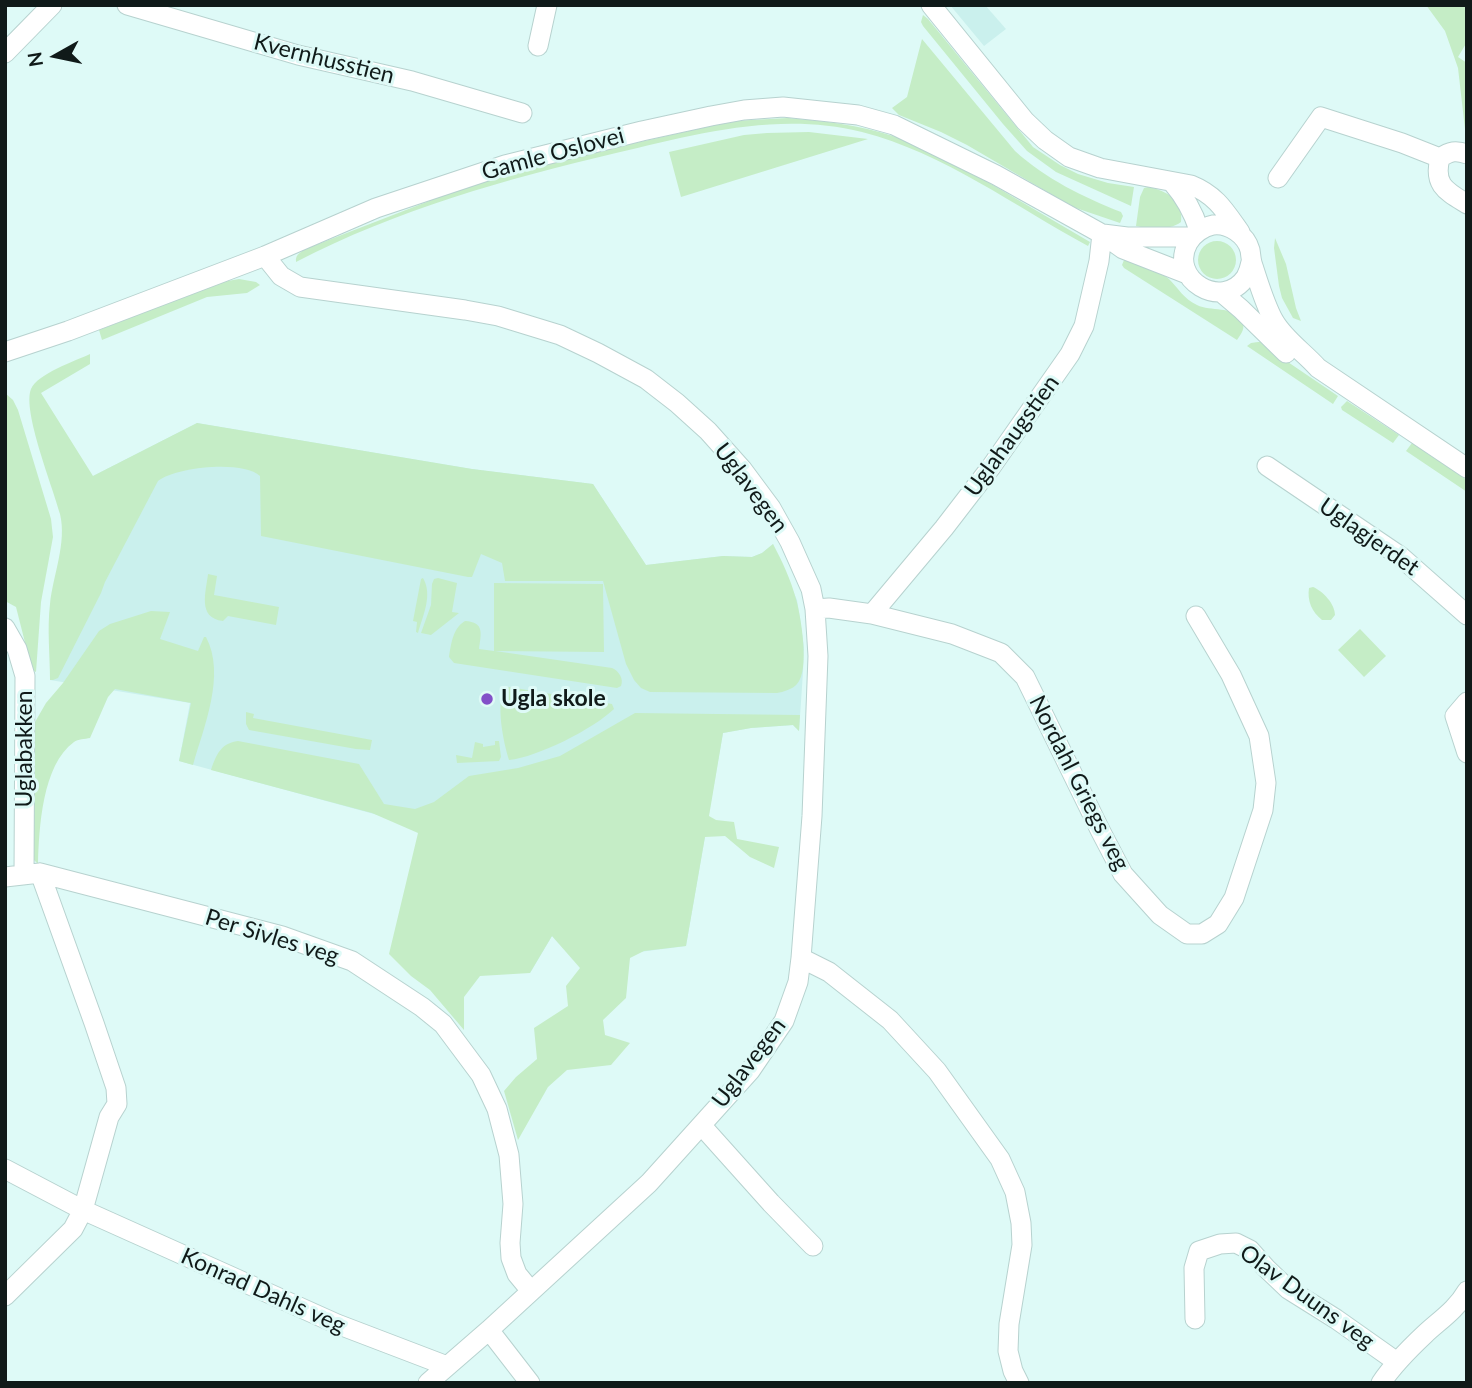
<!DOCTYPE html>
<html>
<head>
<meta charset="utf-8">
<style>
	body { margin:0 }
	#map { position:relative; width:1472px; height:1388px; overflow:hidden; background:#defaf7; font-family:Lato,sans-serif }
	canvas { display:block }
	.frame { position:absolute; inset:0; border:7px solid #101a19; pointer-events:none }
	.north { position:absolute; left:21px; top:21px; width:70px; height:70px; -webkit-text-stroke:5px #defaf7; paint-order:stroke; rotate:261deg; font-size:19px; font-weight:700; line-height:28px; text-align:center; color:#101a19 }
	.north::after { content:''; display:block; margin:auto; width:24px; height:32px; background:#101a19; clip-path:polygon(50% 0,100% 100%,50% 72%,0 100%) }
</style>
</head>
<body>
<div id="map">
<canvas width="1472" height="1388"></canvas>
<div class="frame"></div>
<div class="north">N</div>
</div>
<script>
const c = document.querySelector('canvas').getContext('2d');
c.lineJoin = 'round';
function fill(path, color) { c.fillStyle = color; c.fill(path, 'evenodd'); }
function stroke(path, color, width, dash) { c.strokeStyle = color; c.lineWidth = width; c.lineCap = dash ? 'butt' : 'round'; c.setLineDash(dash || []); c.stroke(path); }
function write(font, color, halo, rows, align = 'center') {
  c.font = font + ' Lato,sans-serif'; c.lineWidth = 6; c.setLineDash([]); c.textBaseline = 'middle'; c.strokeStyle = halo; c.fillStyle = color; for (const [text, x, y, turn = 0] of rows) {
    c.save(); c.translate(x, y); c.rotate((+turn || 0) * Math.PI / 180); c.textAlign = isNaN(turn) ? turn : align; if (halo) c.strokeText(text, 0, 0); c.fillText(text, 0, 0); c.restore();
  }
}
fill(new Path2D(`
	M950,5H985L1006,29L984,46Z
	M197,423L472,469L593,484L646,565L723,556L752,557L762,553L773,544L797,600L800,618L804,647L803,672L799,731L793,725L751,728L723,733L686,946L624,954L571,957L552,936L530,973L429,829L179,761L190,703L50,680L93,476Z`), '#caf0ed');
fill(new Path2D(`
	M1426,5H1464L1467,7V42L1458,57L1467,63V133L1465,129L1458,68L1445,31Z
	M923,15L928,19L1033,147L1060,165L1078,174L1108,183L1134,187L1131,206L1056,172L1027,151L1003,124L923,26L921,22Z
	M922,39L1015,151C1046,179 1083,197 1121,212L1123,216L1120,223L1073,207L967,145L941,132L899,115L892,108L907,97Z
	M788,118C824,121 859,125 893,136C932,149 968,170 1003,191C1032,208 1061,225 1090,242L1088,246C1014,206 944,153 862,132C779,111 696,134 616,153C506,179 396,210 296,262C295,254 302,251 308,248L473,184L542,164L733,121Z
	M809,132L868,139L681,197L669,152L744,135L767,133Z
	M1148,187C1167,190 1184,202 1181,222C1169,231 1150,229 1136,226L1140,197L1144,188Z
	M1275,238L1286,264L1296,308L1301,321L1293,318L1282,298L1279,286L1274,248Z
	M1198 260a19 19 0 1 1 38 0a19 19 0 1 1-38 0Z
	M1124,260C1138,263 1158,269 1169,279C1178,288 1184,299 1197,305C1211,312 1232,305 1242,321C1246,328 1241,334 1237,340L1124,268L1122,265Z
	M239,279L256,282L260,285L247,293L207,297L102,340L99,330L222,282Z
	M1258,342H1265L1279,356L1338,396L1333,404L1247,346L1251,343Z
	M90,354V364L41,393L93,476L197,423L472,469L593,484L646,565L723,556L752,557L762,553L773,544C782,561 791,580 796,599C801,616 810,671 797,684C793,689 783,692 777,693L650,692L641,688L634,680L626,664L603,581H505L502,563L481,554L472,577H468L261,536L260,476C243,460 176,467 158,481L105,582L101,593L58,678L53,680H50C50,655 47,629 50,604C53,575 67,543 60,514C53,487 22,411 31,389C37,374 75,361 90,354Z
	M5,393L13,400L18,410L51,519L53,537L41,602L36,672L32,670L16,607L5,601Z
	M1347,401L1399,435L1393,443L1342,410L1341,407Z
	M1412,443L1467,480V492L1406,451Z
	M208,574L217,576L214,595L279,607L276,625L228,616L223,621C197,618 206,592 208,574Z
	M423,578C433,595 423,615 418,633L416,632L417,622L413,621L421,579Z
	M438,578L457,583L452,612L459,613L431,635L421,633L431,605L432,584L434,579Z
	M494,583L603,584L604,652L495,651L612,668C619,671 624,679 621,686L617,688L454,663L449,657C451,644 453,628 465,621C485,622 481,634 479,649L494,651Z
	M1313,587C1323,591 1335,604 1335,615L1331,620H1322C1312,612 1307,601 1309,588Z
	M151,611L170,612L160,639L198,651L204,637H206C226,675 204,726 193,765L179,761L191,703L115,689L108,697L90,738C85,739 78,739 74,742C42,765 39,829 38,864L34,860L31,852L35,722L46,703L63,683L99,631L110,624Z
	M1360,629L1386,656L1364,677L1338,650Z
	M509,687L612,704L614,709C593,729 538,757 509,760C503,741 496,705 504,688Z
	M246,712L254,714L253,718L372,740L370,750L356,749L249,730L246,724Z
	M635,713L800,715L799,731L793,725L751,728L723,733L709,816L716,820L734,822L737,839L779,847L774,868L750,857L725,836L705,837L686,946L644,951L630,958L626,998L603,1020L605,1035L630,1043L611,1065L567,1070L548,1087L518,1140L504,1091L516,1077L537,1059L534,1028L568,1006L566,986L580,968L552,936L530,973L480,976L464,997V1030L430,990L411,976L389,954L418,833L372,813L211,770C216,755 221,743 238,741L359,764L384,804L415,809L434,802L469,776L518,768L560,756Z
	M495,741H499L501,757L499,761L457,763L456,755L472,758L475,742L483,744V747L495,745Z`), '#c5edc6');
const minor = new Path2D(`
	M127,5L298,55L412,81L522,113
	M931,5L1025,121L1045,140L1069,157L1100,168L1191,185C1216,195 1225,211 1240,232
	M538,46L547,5
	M5,53L52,5
	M1467,154C1456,150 1450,151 1440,158C1433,185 1446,191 1467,204
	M1278,178L1321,117L1402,143L1440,158
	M1172,182C1185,197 1193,211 1199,230
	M1103,234L1127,237H1192
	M265,256L281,276L300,287L465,310L498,316L560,335L598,353L646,379L677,403L708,431L742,469L771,508L790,542L811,589L815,609L818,656L812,816L801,958L798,982L784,1021L750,1071L649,1183L489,1330L428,1383
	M1251,262C1250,267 1248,273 1246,277C1222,312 1168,279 1188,243C1193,234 1203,227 1213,225C1229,223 1246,235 1250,250C1251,256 1251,261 1253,266C1259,284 1265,305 1274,321C1285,340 1304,352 1318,368L1467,468
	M1221,292L1241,309L1286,353
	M5,352L68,331L265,256L376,208L505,165L642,131L711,116L744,110L783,107L858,115L894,125L996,175L1102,234L1123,249L1187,274
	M1267,466L1400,556L1467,615
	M815,609L829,608L872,614L952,634L1001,653L1025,677L1100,830L1123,874L1160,915L1187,934H1202L1218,924L1234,898L1263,810L1266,783L1259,736L1231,675L1196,616
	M872,614L944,528L991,467L1070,354L1084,326L1099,261L1102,234
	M5,628L17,649L25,676L24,875
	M1467,702L1455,716L1467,753
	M5,877L40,873L282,936L352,961L422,1007L443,1024L481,1075L497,1109L509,1155L513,1204L510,1243L511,1258L517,1274L531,1291
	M801,958L829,972L890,1020L937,1071L1000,1159L1015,1192L1021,1223L1022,1245L1009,1324L1008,1351L1013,1371L1019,1383
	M702,1126L771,1203L813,1246
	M5,1169L83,1210L337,1324L447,1366
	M5,1296L73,1229L83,1210L109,1117L117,1104L116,1088L94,1023L40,873
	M1195,1319L1194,1268L1199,1251L1220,1244L1236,1243L1250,1250L1266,1268L1288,1289L1336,1319L1397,1362
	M489,1330L530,1383
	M1381,1383C1393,1365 1409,1349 1425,1334C1440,1320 1456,1310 1467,1291`);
stroke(minor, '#b7d2cf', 21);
stroke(minor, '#fff', 19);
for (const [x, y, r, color] of [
	[487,699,7,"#8250c8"]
]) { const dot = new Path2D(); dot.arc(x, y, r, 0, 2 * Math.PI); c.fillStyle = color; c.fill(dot); stroke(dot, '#defaf7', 2.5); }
write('23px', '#101a19', '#defaf7', [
	["Kvernhusstien",324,59,14],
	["Gamle Oslovei",553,154,-15],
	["Uglahaugstien",1012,436,-54],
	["Uglavegen",751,488,53],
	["Uglagjerdet",1369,537,35],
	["Uglabakken",25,749,-90],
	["Nordahl Griegs veg",1079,783,63],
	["Per Sivles veg",272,937,17],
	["Uglavegen",749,1063,-53],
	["Konrad Dahls veg",263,1291,24],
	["Olav Duuns veg",1307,1297,36]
]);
write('bold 23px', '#101a19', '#defaf7', [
	["Ugla skole",501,699]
], 'left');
</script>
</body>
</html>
